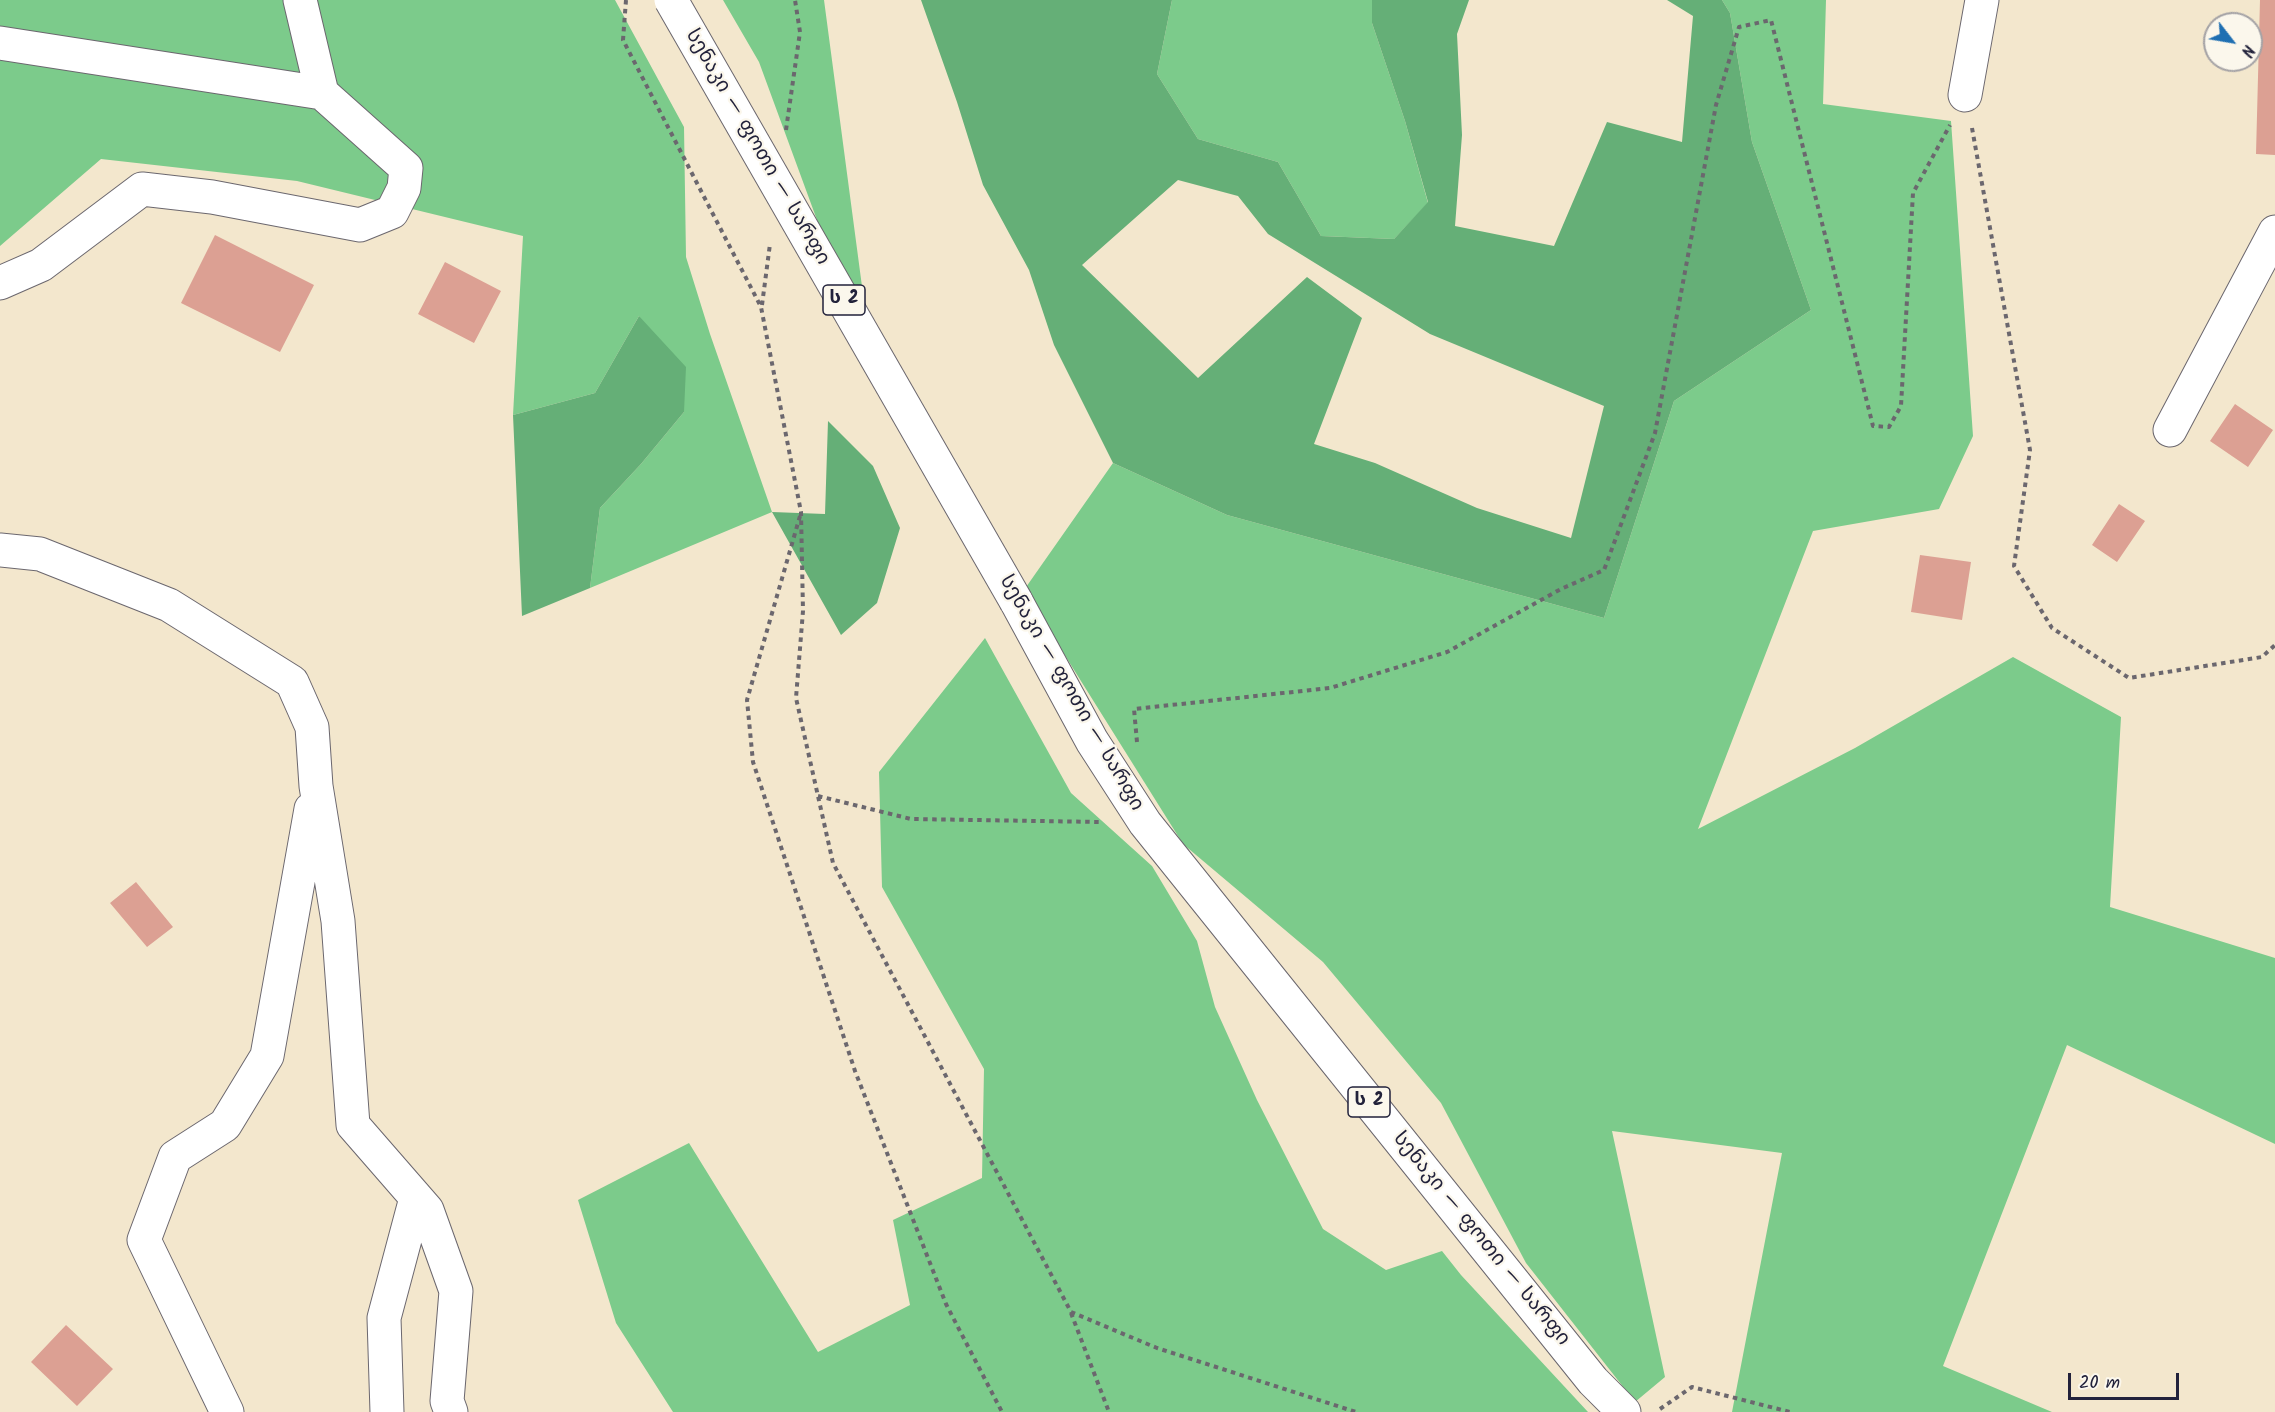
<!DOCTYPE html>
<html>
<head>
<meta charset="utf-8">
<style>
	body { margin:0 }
	#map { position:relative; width:2275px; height:1412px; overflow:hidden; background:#f3e7cd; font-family:Kalam,sans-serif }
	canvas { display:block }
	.north { position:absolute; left:2203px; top:12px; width:60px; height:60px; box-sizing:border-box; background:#fbf7ec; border:2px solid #a4a2a5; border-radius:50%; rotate:121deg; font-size:16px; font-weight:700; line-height:24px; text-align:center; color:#22223b }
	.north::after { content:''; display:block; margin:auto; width:21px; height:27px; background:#1f6fb2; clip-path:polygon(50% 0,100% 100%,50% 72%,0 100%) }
	.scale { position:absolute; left:2068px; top:1373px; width:111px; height:27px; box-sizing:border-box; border:3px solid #22223b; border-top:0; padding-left:8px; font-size:18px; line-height:21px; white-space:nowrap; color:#22223b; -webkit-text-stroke:4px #fbf7ec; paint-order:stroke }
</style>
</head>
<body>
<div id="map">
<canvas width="2275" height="1412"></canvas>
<div class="north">N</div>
<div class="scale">20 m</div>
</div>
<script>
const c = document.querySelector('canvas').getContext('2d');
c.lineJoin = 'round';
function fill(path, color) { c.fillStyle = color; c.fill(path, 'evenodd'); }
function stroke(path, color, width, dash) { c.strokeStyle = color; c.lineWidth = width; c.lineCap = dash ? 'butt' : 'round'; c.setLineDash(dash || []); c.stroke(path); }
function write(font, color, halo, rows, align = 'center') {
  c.font = font + ' Kalam,"Noto Sans Georgian",sans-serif'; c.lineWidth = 4.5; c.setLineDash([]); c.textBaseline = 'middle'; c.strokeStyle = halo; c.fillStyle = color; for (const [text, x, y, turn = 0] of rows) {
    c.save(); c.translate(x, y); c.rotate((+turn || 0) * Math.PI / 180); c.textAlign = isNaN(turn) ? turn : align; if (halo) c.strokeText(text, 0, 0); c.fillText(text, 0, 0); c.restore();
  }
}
fill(new Path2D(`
	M0,0H615L684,127L686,257L710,334L772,512L590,588L600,508L641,464L684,412L639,316L595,393L513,415L523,236L297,181L101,159L0,246Z
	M723,0H824L863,294L835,269L759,62Z
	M1172,0H1372V23L1405,121L1428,203L1394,239L1321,236L1278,162L1198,139L1157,74Z
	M1722,0H1826L1823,104L1951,121L1973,436L1939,509L1813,531L1698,829L1855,748L2013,657L2121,717L2110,907L2275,958V1144L2067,1045L1943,1366L2052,1412H1732L1782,1153L1612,1131L1665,1377L1635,1402L1526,1263L1441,1103L1323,962L1183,844L1024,590L1113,463L1227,515L1604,618L1674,401L1811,310L1752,142L1730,13Z
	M985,638L1071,793L1152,866L1197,941L1215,1007L1257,1100L1323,1229L1386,1270L1442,1251L1461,1275L1588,1412H673L616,1323L578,1200L689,1143L818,1352L910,1305L893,1220L982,1178L984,1069L882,887L879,772Z`), '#7ccb8b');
fill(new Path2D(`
	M921,0H1172L1157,74L1198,139L1278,162L1321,236L1394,239L1428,202L1405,121L1372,23V0H1469L1457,34L1462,135L1455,226L1554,246L1607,122L1682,142L1693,16L1667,0H1722L1730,13L1752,142L1811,310L1674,401L1604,618L1227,515L1113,463L1054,345L1029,270L983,185L957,102ZM1178,180L1238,196L1268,234L1430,334L1604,406L1571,538L1477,508L1375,463L1314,444L1362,318L1307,277L1198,378L1082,265Z
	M639,316L686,367L684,412L641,464L600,508L590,588L522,616L513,415L595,393Z
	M828,421L873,466L900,528L877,603L841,635L772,512L825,514Z`), '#65af77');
fill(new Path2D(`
	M2260,0H2275V155L2256,154Z
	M215,235L314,285L280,352L181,303Z
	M445,262L501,291L474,343L418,314Z
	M2235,404L2273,430L2248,467L2210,441Z
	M2119,504L2145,521L2117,562L2092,545Z
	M1920,555L1971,562L1962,620L1911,612Z
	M136,882L173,927L147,947L110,903Z
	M66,1325L113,1369L77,1406L31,1362Z`), '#dca093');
const minor = new Path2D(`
	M0,43L322,93
	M1965,95L1982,0
	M0,283L41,265L142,189L212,197L360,225L392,212L404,188L406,168L322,93L300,0
	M2170,430L2275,232
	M0,550L40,554L169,605L292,682L312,727L316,786L338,921L353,1125L427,1210L456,1291L447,1401L451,1412
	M227,1412L144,1240L175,1157L225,1125L267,1056L311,809
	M387,1412L384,1318L416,1198`);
const highway = new Path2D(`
	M1016,601L1092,741L1145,823L1593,1381L1624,1412`);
stroke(minor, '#6b676e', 35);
stroke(highway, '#6b676e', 35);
stroke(new Path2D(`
	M626,0L623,40L761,307L801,512L803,611L796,698L833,863L1071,1312L1157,1348L1356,1412
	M1972,128L2030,450L2014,566L2052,628L2129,678L2262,657L2275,645
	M786,130L800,32L795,0
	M762,305L770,244
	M800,516L747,700L753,762L855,1071L946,1304L1002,1412
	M1137,742L1134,709L1330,688L1447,652L1561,589L1604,570L1655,433L1716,105L1739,27L1771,20L1873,426L1889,427L1901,406L1913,193L1950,125
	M818,796L911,819L1101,822
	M1071,1313L1109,1412
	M1660,1409L1692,1387L1790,1412`), '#6b676e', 4, [4.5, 4.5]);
stroke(minor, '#fff', 33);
stroke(highway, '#fff', 33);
const highwayBridge = new Path2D(`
	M671,0L1016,601`);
stroke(highwayBridge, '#6b676e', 35, []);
stroke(highwayBridge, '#fff', 33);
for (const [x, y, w] of [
	[844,300,42],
	[1369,1102,42]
]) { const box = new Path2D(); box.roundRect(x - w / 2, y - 15, w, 30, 4.5); c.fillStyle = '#fbf7ec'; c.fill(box); stroke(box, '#22223b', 1.5); }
write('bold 18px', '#22223b', null, [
	["ს 2",844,300],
	["ს 2",1369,1102]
]);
write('20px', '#22223b', '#fbf7ec', [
	["სენაკი — ფოთი — სარფი",756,148,60],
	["სენაკი — ფოთი — სარფი",1070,694,60],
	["სენაკი — ფოთი — სარფი",1480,1240,51]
]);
</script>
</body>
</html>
